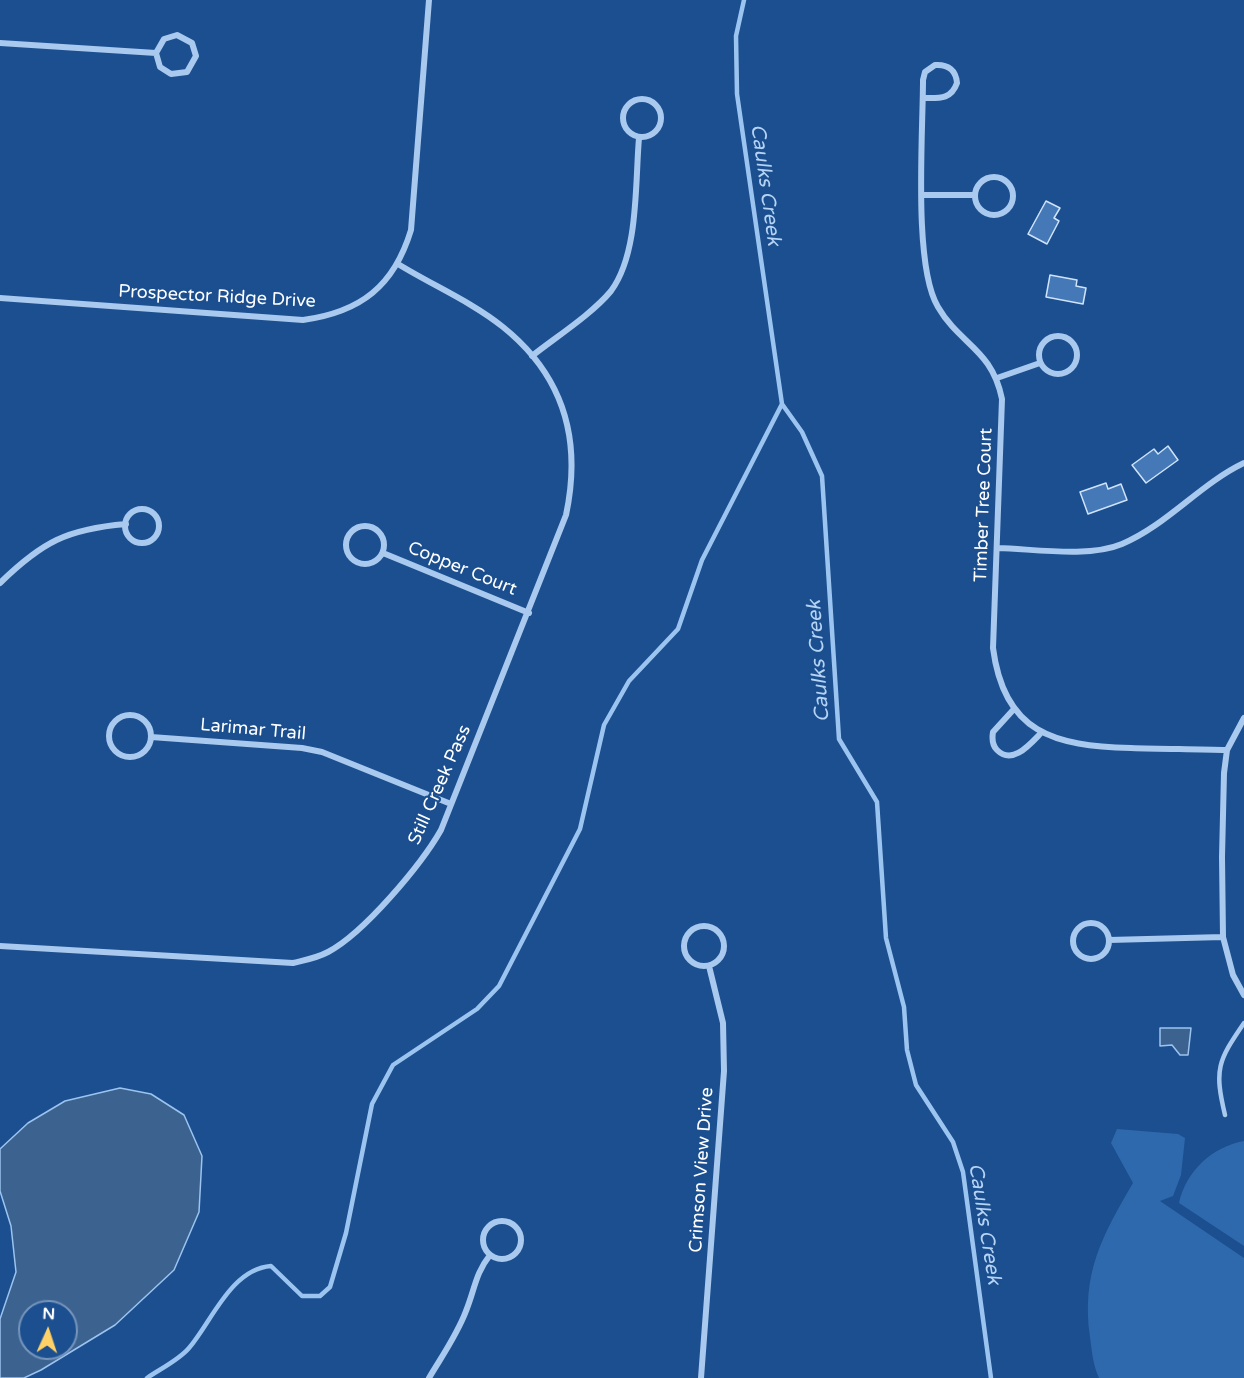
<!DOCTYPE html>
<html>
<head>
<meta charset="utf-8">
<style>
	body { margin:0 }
	#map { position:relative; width:1244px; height:1378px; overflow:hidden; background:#1b4f8f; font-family:"Varela Round",sans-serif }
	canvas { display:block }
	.north { position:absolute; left:18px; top:1300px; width:60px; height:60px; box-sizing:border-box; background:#1b4f8f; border:2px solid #7695bc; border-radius:50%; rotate:3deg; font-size:16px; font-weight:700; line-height:24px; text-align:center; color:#fff }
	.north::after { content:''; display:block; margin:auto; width:21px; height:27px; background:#ffd166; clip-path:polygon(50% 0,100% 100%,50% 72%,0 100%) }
</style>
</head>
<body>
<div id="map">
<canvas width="1244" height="1378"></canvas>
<div class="north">N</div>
</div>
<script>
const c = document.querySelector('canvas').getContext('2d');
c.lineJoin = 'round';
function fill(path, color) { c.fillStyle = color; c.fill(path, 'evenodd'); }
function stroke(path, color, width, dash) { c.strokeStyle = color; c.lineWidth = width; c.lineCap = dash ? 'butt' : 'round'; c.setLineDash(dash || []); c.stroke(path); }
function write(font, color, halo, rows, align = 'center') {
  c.font = font + ' "Varela Round",sans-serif'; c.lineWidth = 4.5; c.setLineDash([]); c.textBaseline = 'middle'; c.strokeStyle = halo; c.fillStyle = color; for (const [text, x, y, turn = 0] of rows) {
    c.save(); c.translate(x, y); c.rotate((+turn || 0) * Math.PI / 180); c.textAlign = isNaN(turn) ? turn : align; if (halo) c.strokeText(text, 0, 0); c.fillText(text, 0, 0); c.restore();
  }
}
fill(new Path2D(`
	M1117,1129L1178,1134L1185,1138L1181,1175L1173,1196L1160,1201L1244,1258V1378H1099C1093,1365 1092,1352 1090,1337C1081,1274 1102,1236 1133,1183L1111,1143Z
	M1244,1141V1246L1179,1203C1186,1171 1212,1147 1244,1141Z`), '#2e69ad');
const water = new Path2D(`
	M1160,1028H1191L1188,1055H1180L1172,1045L1160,1046Z
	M120,1088L151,1094L184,1115L202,1156L199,1212L174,1270L115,1325L41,1370L24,1378H0V1319L16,1272L11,1226L0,1191V1149L28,1123L65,1101ZM30,1312H66V1348H30Z`);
fill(water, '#3c6290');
stroke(water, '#9cc4f0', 1.5);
stroke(new Path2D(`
	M744,0L736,36L737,94L782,404L802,432L822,476L839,739L877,802L886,938L904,1007L907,1050L916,1085L953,1142L963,1172L991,1378
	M147,1378C160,1369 179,1360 189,1348C212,1321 231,1269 271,1266L302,1296H320L330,1287L346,1233L372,1104L393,1065L477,1009L499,986L580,829L604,725L629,681L678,629L702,560L782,404`), '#9cc4f0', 4.5);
const building = new Path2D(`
	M1046,201L1060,208L1054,218L1059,221L1047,244L1028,234Z
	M1050,275L1077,280L1076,286L1086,288L1083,304L1046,297Z
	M1168,446L1178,460L1146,483L1132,465L1154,449L1158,454Z
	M1106,483L1108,489L1121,484L1127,500L1088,514L1080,492Z`);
fill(building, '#4478b7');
stroke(building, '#cfe3fa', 1.5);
stroke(new Path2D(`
	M1225,1115C1214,1069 1218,1061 1244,1023`), '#a9c9ee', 4.5);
stroke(new Path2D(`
	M0,43L156,53L160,67L171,74L187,72L196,56L192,43L177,35L164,39L156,53
	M923,98C939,98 951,100 957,83C956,70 948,64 935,65L925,72L923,80C923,133 913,266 938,307C960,345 992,349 1002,399L993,648C1004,733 1054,746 1131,748C1163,749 1195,749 1227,750
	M623 118a19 19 0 1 1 38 0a19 19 0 1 1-38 0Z
	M975 196a19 19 0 1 1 38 0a19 19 0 1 1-38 0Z
	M923,195H974
	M0,298L303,320C361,312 394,286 411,230L429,0
	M1039 355a19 19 0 1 1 38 0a19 19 0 1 1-38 0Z
	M532,356C556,337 592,314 611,291C639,253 635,183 639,138
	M997,378L1040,363
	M125 526a17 17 0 1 1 34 0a17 17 0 1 1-34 0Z
	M346 545a19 19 0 1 1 38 0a19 19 0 1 1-38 0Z
	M999,548C1034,549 1089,558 1122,544C1167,525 1200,484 1244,463
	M383,553L529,613
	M0,583C42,542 67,529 126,524
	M1014,709L993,732C992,738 992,745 997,750C1013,766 1031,743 1042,732
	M109 736a21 21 0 1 1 42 0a21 21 0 1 1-42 0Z
	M1244,718L1227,750L1224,773L1222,857L1223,937L1233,975L1244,995
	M151,737L302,748L322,752L451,804
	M1073 941a18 18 0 1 1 36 0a18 18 0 1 1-36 0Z
	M684 946a20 20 0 1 1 40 0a20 20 0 1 1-40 0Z
	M1109,940L1223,937
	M0,946L293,963C305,960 317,958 328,952C364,933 421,865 441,830L566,515C582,440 564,376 503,327C472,302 432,285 398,264
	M483 1240a19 19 0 1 1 38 0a19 19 0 1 1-38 0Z
	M429,1378C442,1356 457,1335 466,1311C475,1289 475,1274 490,1255
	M701,1378L724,1071L723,1023L709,966`), '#a9c9ee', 6);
write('18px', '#fff', '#1b4f8f', [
	["Prospector Ridge Drive",217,297,3],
	["Timber Tree Court",984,505,-88],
	["Copper Court",462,569,22],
	["Larimar Trail",253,730,5],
	["Still Creek Pass",440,785,-66],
	["Crimson View Drive",702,1170,-86]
]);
write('italic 20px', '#b5d3f5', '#1b4f8f', [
	["Caulks Creek",765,185,82],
	["Caulks Creek",819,661,-94],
	["Caulks Creek",984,1224,81]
]);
</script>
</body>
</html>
